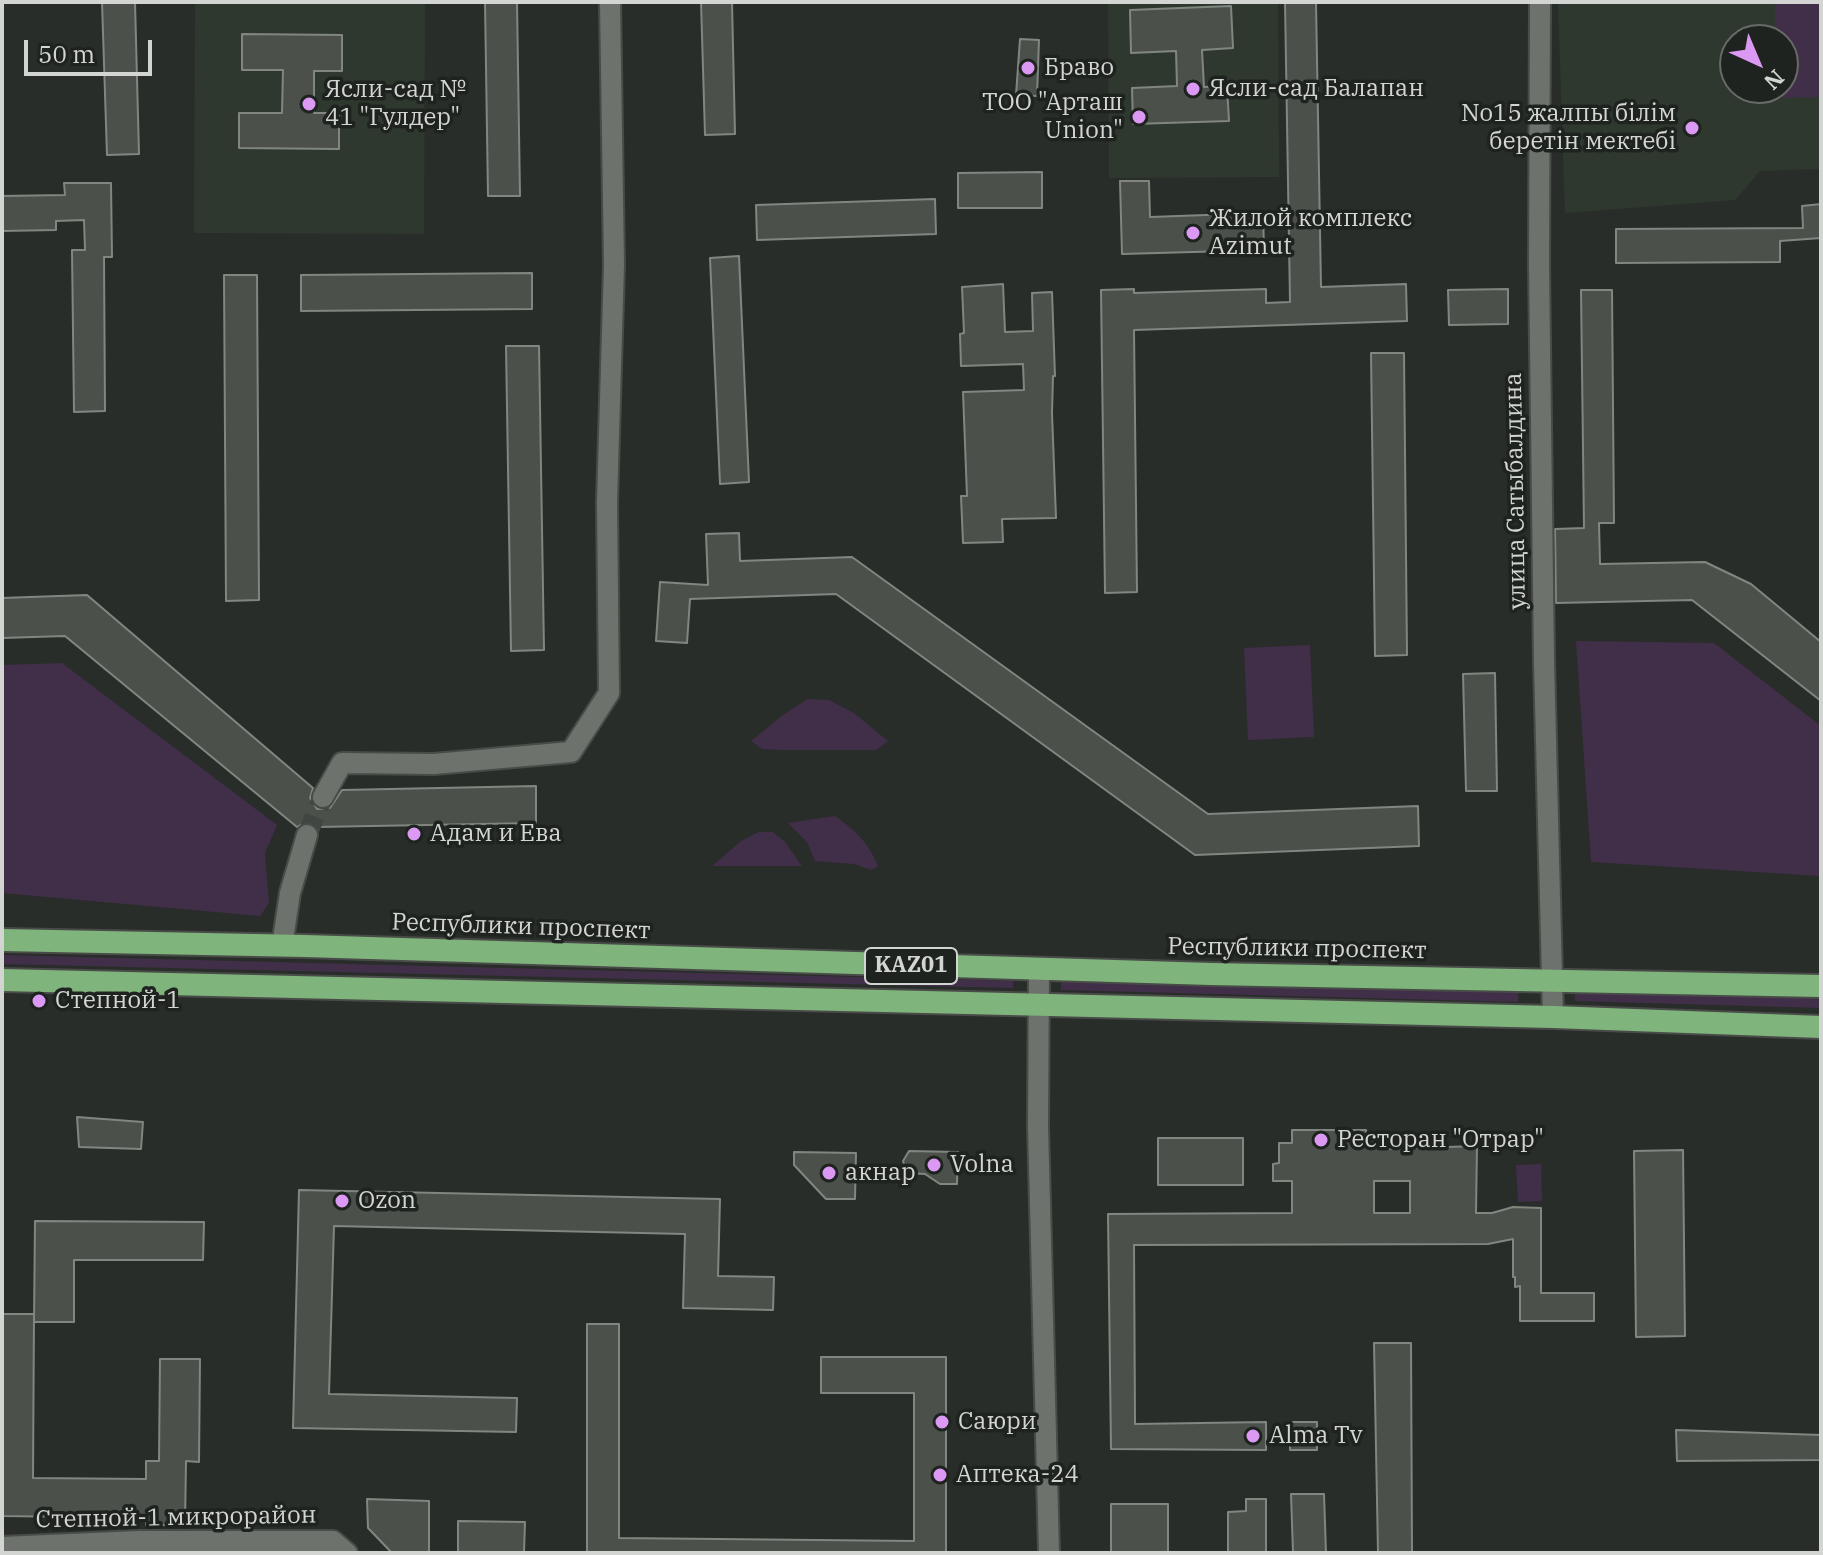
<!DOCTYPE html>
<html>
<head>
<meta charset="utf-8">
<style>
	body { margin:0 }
	#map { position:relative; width:1823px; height:1555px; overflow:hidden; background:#292d29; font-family:"IBM Plex Serif",serif }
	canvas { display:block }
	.frame { position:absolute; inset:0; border:4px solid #d3d5d2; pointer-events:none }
	.north { position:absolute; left:1719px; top:24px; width:80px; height:80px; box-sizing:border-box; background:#1f231f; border:2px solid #676a67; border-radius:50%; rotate:136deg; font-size:22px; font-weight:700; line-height:32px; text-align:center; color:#d3d5d2 }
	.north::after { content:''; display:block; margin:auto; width:28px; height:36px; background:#dc99f4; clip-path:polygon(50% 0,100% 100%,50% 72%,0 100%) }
	.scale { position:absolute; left:24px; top:40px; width:128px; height:36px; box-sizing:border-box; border:4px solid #d3d5d2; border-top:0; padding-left:10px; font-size:24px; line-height:28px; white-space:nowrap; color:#d3d5d2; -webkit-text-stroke:6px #1f231f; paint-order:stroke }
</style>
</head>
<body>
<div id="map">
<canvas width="1823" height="1555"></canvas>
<div class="frame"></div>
<div class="north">N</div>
<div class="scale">50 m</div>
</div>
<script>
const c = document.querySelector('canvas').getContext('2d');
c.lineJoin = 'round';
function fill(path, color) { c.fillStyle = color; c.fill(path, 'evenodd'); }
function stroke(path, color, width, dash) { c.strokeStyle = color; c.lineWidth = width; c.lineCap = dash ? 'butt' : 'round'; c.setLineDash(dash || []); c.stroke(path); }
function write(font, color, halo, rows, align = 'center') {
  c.font = font + ' "IBM Plex Serif",serif'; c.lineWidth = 7; c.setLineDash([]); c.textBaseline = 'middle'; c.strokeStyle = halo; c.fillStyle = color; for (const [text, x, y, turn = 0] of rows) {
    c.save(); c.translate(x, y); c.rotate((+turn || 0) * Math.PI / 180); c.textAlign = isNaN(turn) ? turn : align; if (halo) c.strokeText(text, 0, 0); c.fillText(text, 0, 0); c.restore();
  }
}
fill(new Path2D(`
	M195,2H425L424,234L194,233Z
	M1108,2H1278L1279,177L1109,178Z
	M1558,2H1821V169L1760,171L1735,200L1565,213ZM1735,40H1783V88H1735Z`), '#2f382f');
fill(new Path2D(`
	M1775,2H1821V97L1776,98V88H1783V40H1775Z
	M1576,641L1714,643L1821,726V876L1591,862Z
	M1310,645L1314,737L1248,740L1244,648Z
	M62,663L277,825L265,853L269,903L260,916L2,893V665Z
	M808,699L829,700L854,713L888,741L876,750H778L762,749L751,741L783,715Z
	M835,816C856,831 868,842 878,866L871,870L854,864L815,861L807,842L788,823Z
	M759,832H773L785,842L802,866H712L741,841Z
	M2,955L1013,981V988L2,964Z
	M1061,981L1518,992V1002L1061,990Z
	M1575,992L1821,998V1008L1575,1001Z
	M1541,1164L1542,1201L1518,1202L1516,1165Z`), '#412e48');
const building = new Path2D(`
	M102,2H135L139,154L107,155Z
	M485,2H517L520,196H488Z
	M701,2H732L735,134L705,135Z
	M1285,2H1316L1321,287L1406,284L1407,321L1134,330L1137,592L1105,593L1101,290L1134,289V293L1266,289V303L1290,302Z
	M1231,6L1233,48L1202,50L1204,87L1227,86L1229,121L1133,124L1132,88L1177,86L1176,51L1131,53L1130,10Z
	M242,34L342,35V71H314V113H339V149L239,148V113H282L283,70H242Z
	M1020,39L1039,40L1037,96L1016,95Z
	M1042,172V208H958V173Z
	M1120,181H1149L1150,217L1263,213L1264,250L1122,254Z
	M64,183H111L112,257H104L105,411L74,412L72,250H85L84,220L56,221V230L2,231V196L65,195Z
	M935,199L936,234L757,240L756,205Z
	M1821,204V238L1780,241V262L1616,263V229L1803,228L1802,206Z
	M739,256L749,482L720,484L710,258Z
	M532,273V309L301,311V275Z
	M224,275H257L259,600L226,601Z
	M1003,284L1005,332L1033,331L1032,293L1052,292L1055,376H1053L1052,413L1056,518L1002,519L1003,542L963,543L961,496H967L963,392L1024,390L1023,364L961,366L960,334L964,333L962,287Z
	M1508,289V324L1449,325L1448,290Z
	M1581,290H1612L1614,523H1599L1600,564L1705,562L1751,584L1821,642V701L1692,600L1556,603L1555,529L1584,528Z
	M506,346H539L544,650L511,651Z
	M1371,353H1404L1407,655L1375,656Z
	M739,533L740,561L852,557L1208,814L1418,806L1419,846L1195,855L836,594L690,599L687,643L656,641L660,582L708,585L706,534Z
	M87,595L313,788L310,798L317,809L330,808L342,790L536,786V823L317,827L305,822L297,827L65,636L2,638V598Z
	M1495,673L1497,791H1466L1463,674Z
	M77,1117L143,1122L141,1149L79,1147Z
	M1292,1130H1366V1142H1386V1149L1477,1146L1476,1213H1492L1513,1207L1541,1208V1293H1594V1321H1520V1286L1515,1287V1277H1513V1239L1488,1244L1134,1245L1135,1424L1266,1422V1450L1111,1449L1108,1214L1292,1213V1181H1273V1164L1279,1163V1143H1292ZM1374,1181H1410V1213H1374Z
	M1158,1138H1243V1185H1158Z
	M1683,1150L1685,1336L1636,1337L1634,1151Z
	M909,1151L958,1152L957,1184H940L925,1174L907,1173L903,1161Z
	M794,1152L856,1153L855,1199H826L794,1165Z
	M299,1190L720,1199L718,1276L774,1277L773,1310L683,1308L685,1234L334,1226L329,1394L517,1398L516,1432L293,1428Z
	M35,1221L204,1222L203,1260H74V1322H34Z
	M2,1314H34L33,1478L146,1479V1461H159L160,1359H200L199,1462L186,1461L185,1525H146V1518L2,1516Z
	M587,1324H619V1538L914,1541V1393H821V1357H946V1553H587Z
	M1374,1343H1411L1412,1553H1378Z
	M1290,1422H1317V1450H1290Z
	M1676,1430L1821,1435V1460L1677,1461Z
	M1291,1494H1324L1326,1553H1293Z
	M367,1499L429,1501V1553H392L368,1528Z
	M1246,1499H1266V1553H1228V1512L1246,1511Z
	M1111,1504H1168V1553H1111Z
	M458,1521L525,1522L524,1553H458Z`);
fill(building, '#4b504b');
stroke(building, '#818680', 2);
stroke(new Path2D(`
	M307,835L323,797`), '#424642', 20, [20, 10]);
const minor = new Path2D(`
	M323,797L342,763L434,764L571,752L609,693L607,502L614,265L610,2
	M282,946L290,893L307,835
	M2,1547L139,1541H333L347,1553`);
const tertiary = new Path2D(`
	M1540,2L1539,265L1544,662L1553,1017
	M1039,968L1038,1126L1049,1553`);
const trunk = new Path2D(`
	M2,940L305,946L1211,974L1821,986
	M2,980L1553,1017L1821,1027`);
stroke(minor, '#484b47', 24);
stroke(tertiary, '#484b47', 24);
stroke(trunk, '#484b47', 26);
stroke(minor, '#6d726c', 20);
stroke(tertiary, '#6d726c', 20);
stroke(trunk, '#80b47d', 22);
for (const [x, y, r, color] of [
	[1028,68,8,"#dc99f4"],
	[1193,89,8,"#dc99f4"],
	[309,104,8,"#dc99f4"],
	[1139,117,8,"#dc99f4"],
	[1692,128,8,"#dc99f4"],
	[1193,233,8,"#dc99f4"],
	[414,834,8,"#dc99f4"],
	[39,1001,8,"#dc99f4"],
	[1321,1140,8,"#dc99f4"],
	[934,1165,8,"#dc99f4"],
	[829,1173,8,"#dc99f4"],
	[342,1201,8,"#dc99f4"],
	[942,1422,8,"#dc99f4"],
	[1253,1436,8,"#dc99f4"],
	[940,1475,8,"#dc99f4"]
]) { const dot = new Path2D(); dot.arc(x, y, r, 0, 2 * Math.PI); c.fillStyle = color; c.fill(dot); stroke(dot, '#1f231f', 3); }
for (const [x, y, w] of [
	[911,966,92]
]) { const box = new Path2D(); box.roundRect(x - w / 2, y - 18, w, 36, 6); c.fillStyle = '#1f231f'; c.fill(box); stroke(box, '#d3d5d2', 2); }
write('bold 22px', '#d3d5d2', null, [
	["KАZ01",911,966]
]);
write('24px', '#d3d5d2', '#1f231f', [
	["Браво",1044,68],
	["Ясли-сад Балапан",1209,89],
	["Ясли-сад №",325,90],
	["41 \"Гулдер\"",325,118],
	["ТОО \"Арташ",1123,103,"right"],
	["Union\"",1123,131,"right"],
	["No15 жалпы білім",1676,114,"right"],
	["беретін мектебі",1676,142,"right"],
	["Жилой комплекс",1209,219],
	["Azimut",1209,247],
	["Адам и Ева",430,834],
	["Степной-1",55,1001],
	["Ресторан \"Отрар\"",1337,1140],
	["Volna",950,1165],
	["акнар",845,1173],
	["Ozon",358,1201],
	["Саюри",958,1422],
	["Alma Tv",1269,1436],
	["Аптека-24",956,1475]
], 'left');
write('24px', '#d3d5d2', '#1f231f', [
	["улица Сатыбалдина",1516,491,-91],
	["Республики проспект",521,927,2],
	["Республики проспект",1297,949,1],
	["Степной-1 микрорайон",176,1518,-1]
]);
</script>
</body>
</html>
